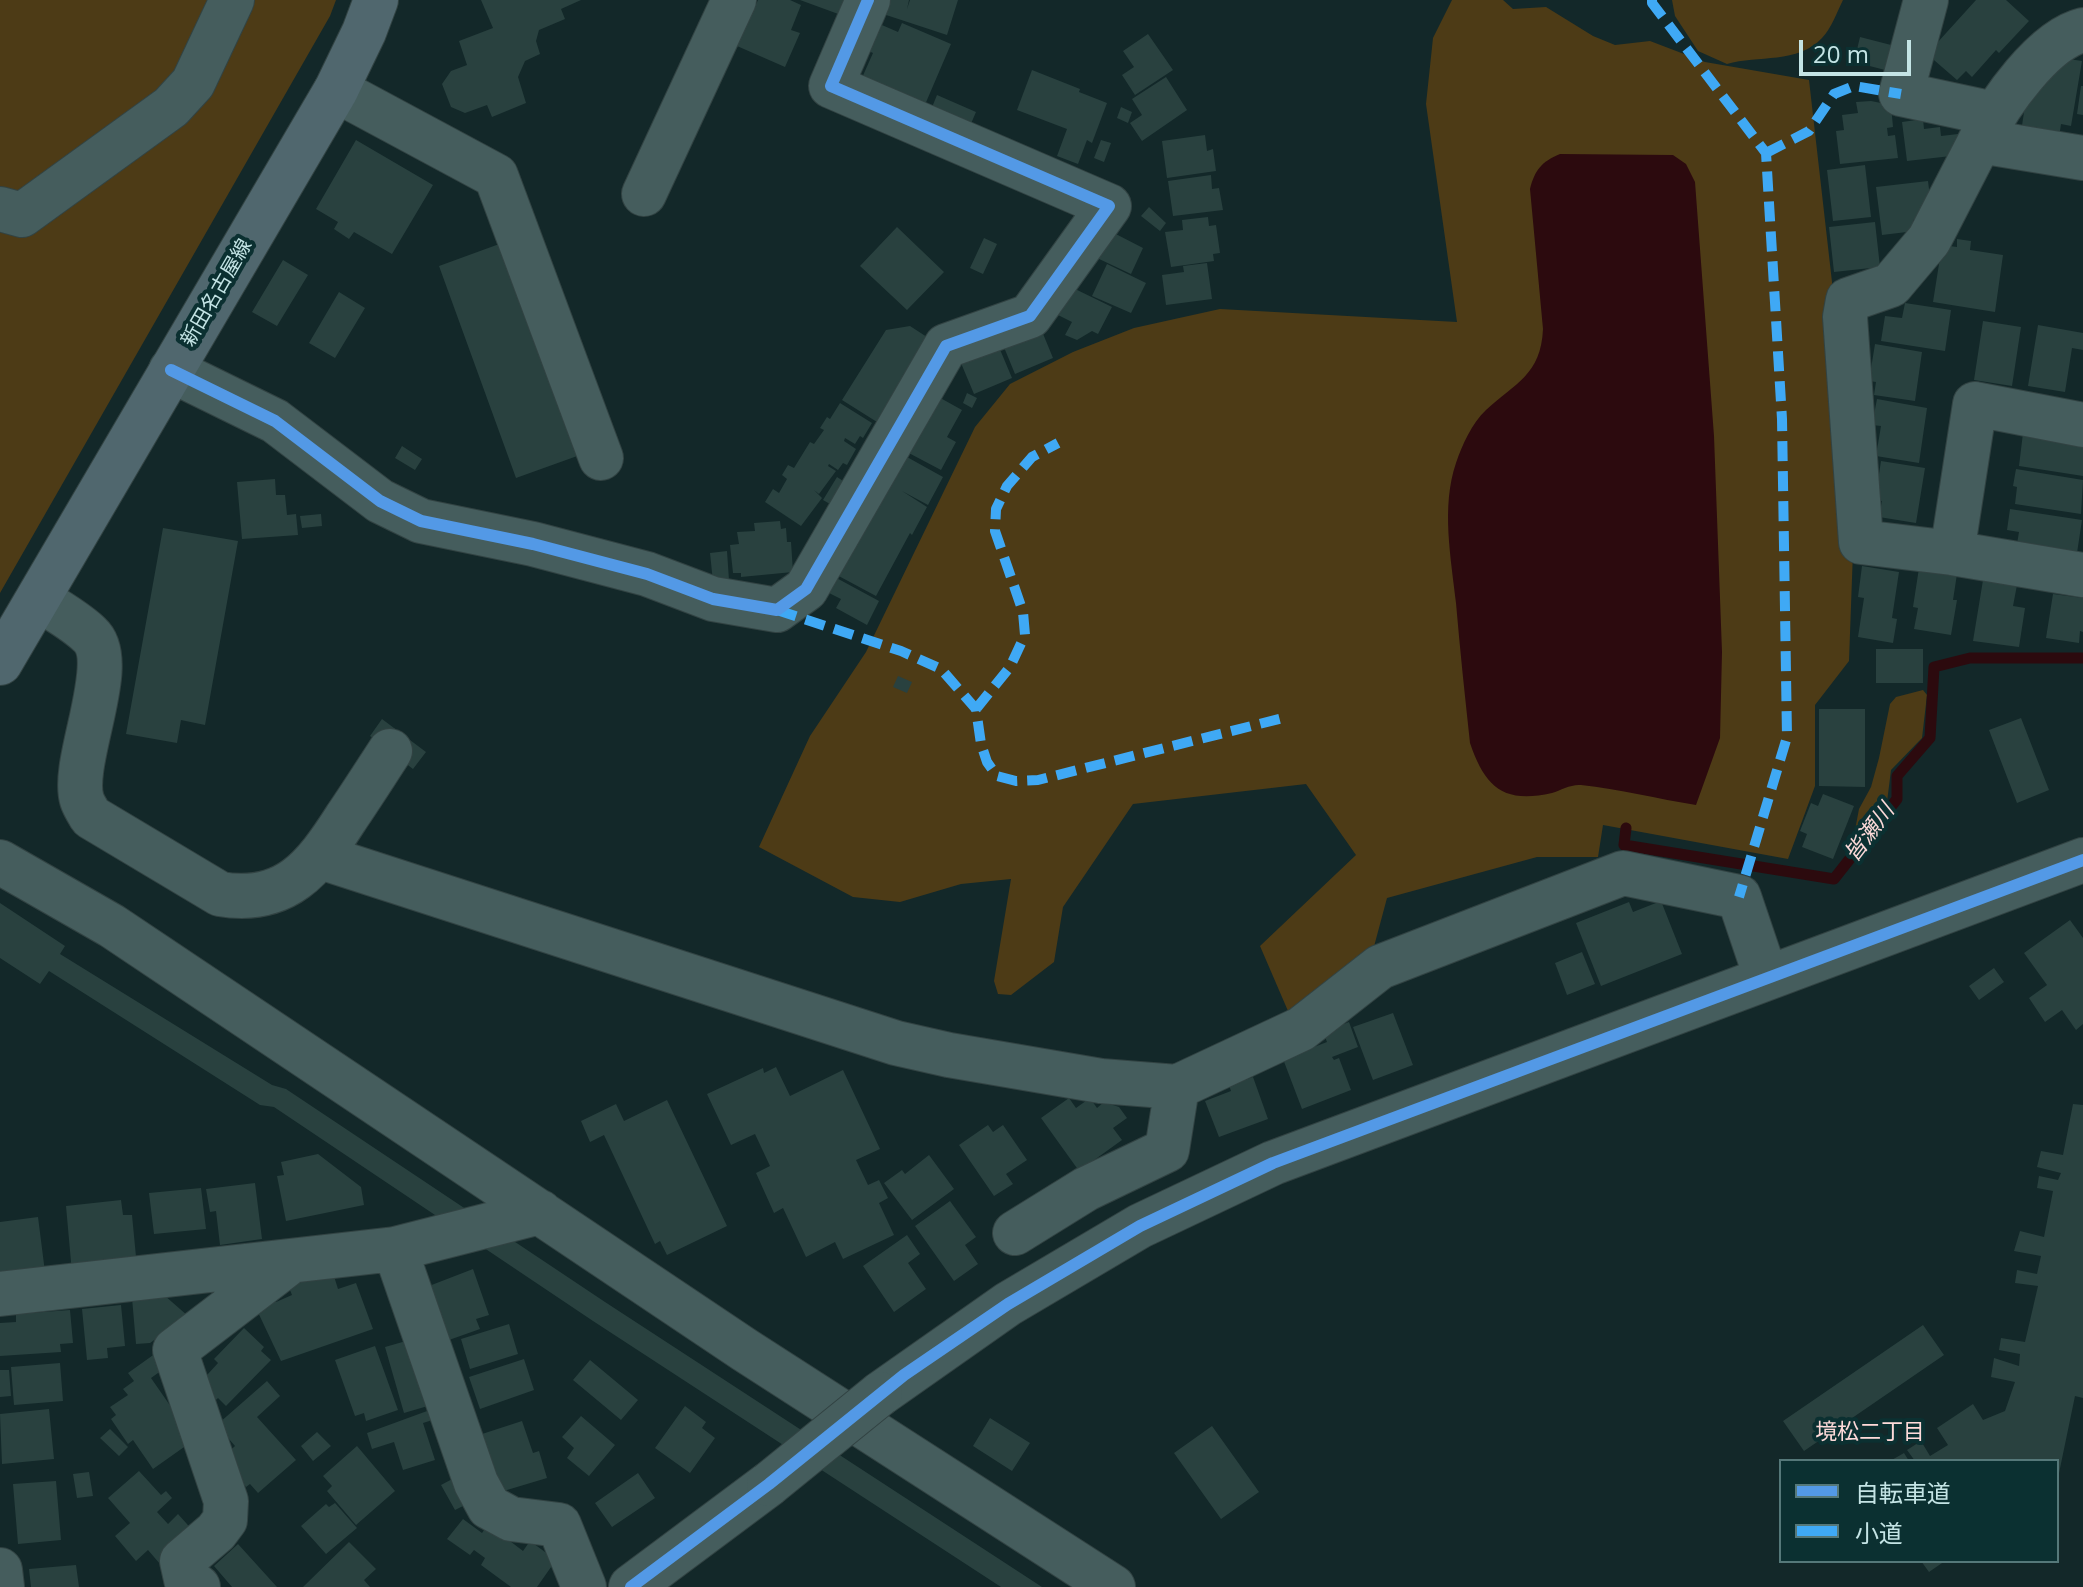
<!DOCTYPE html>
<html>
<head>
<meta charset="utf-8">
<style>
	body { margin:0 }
	#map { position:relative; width:2083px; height:1587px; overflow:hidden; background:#132829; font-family:"Open Sans","Noto Sans JP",sans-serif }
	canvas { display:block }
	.legend { position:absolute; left:1779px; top:1459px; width:280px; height:104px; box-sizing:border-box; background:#0b3031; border:2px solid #557879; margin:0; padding:10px 14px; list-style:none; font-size:24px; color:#c4e4e5 }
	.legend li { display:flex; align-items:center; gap:16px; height:40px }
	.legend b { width:40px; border:2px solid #557879 }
	.scale { position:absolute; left:1799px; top:40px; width:112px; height:36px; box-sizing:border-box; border:4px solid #c4e4e5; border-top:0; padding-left:10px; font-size:24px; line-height:28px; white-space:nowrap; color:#c4e4e5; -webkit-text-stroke:6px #0b3031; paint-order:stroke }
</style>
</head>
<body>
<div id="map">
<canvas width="2083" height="1587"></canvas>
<ul class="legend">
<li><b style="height:10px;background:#5399e6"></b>自転車道</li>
<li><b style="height:10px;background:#3fa9f5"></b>小道</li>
</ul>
<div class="scale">20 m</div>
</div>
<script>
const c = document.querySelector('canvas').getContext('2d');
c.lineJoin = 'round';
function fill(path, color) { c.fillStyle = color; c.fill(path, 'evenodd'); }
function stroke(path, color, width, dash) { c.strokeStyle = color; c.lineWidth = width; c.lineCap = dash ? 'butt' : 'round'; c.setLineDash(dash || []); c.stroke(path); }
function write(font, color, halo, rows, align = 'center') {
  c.font = font + ' "Open Sans","Noto Sans JP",sans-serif'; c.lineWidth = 8; c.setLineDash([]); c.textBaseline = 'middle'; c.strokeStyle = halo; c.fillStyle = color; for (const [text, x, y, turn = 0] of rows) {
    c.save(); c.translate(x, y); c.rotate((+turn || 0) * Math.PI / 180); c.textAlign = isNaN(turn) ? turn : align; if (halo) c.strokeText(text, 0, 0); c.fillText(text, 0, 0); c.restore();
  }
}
fill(new Path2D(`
	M0,0H336L330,16L0,593Z
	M1452,0H1503L1513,9L1546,7L1593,36L1615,45L1650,41L1705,62L1809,80L1832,282L1853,551L1849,661L1815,705V786L1788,859L1603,825L1598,857H1537L1387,898L1372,954L1288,1011L1260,946L1356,855L1306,784L1133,804L1063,907L1054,962L1011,995L998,994L994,981L1011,879L961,884L900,902L853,897L759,847L810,736L866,652L975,427L1010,384L1073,352L1134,328L1220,309L1457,322L1426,104L1433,38Z
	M1672,0H1843C1837,12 1831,29 1822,38C1798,64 1758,55 1727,64L1698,51L1675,16Z
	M1923,690L1927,695L1922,738L1891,770L1887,802L1865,834L1860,836L1855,830L1859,809L1871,787L1879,758L1890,704L1896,697Z`), '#4d3b16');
fill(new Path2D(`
	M1560,154L1673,155L1686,164L1695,182L1714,436L1722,652L1720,738L1696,805C1658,799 1619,789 1581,785C1571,784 1561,790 1552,793C1503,804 1485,787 1470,743C1465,697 1460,650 1456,603C1451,558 1441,507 1456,463C1462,445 1472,423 1486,410C1515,383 1541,375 1543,329L1530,189C1535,170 1541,162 1560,154Z`), '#2c0a0e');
stroke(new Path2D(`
	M1626,828L1624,845L1834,879L1897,799V776L1930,738L1934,667L1970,658H2083`), '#2c0a0e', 11);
fill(new Path2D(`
	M481,0H581L561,9L565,19L539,30L536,41L540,54L525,61L518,77L526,103L492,117L487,105L465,113L451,107L442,84L451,71L467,65L459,41L493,28Z
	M758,0H790L801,5L791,30L800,33L785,67L737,46Z
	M800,0H847L841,15Z
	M881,0H909L907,9L910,0H958L947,35L877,12Z
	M1976,0H2006L2029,21L1999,53L1996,50L1972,77L1966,71L1957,80L1927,54Z
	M875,22L898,32L902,23L951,44L924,107L861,80L873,53L864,49Z
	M1148,34L1173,70L1135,95L1122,75L1134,67L1123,51Z
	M1860,37L1895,46L1889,71L1854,62Z
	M2056,57L2082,61L2071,126L2061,124L2059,138L2021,132L2028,86L2043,88L2047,64Z
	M1032,70L1080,89L1079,92L1107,103L1092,143L1087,140L1078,164L1057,156L1067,129L1017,110Z
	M1166,77L1187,110L1142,141L1130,123L1142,115L1132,99Z
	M2081,86H2083V115L2077,114Z
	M937,95L976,112L967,133L928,117Z
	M1871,101L1891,105L1893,127L1887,128L1888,136L1895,135L1898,158L1840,164L1836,131L1844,130L1842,115L1858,113L1856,102Z
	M1121,107L1132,112L1128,123L1117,118Z
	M1923,119L1924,129L1940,127L1941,136L1958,134L1960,155L1907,161L1902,122Z
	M1205,135L1207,151L1213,149L1216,171L1167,178L1162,141Z
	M356,140L433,185L392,254L354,232L349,239L334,229L338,222L316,209Z
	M1101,140L1111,143L1104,162L1094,158Z
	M1865,165L1871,217L1833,221L1827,170Z
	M1211,175L1212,189L1219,188L1223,210L1173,216L1168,181Z
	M1928,181L1932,213L1929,218L1913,220L1915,231L1882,235L1876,187Z
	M1149,207L1166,223L1160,231L1141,216Z
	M1208,217L1209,226L1216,225L1220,253L1213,254L1214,261L1171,267L1165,232L1183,230L1182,220Z
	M1875,222L1880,267L1834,272L1829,227Z
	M897,227L944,272L907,310L860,266Z
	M1110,231L1143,248L1131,274L1097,258Z
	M984,238L997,244L983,274L970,268Z
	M1957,239L1971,241L1970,250L2003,255L1995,312L1933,302L1942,245L1957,247Z
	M502,243L580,455L516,478L439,266Z
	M283,260L308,275L277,326L252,312Z
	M1207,263L1212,299L1166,305L1162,275L1184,272L1183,266Z
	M1107,264L1146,283L1131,313L1092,296Z
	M1071,287L1112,307L1098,334L1092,331L1077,340L1065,335L1072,322L1058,315Z
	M339,292L365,308L335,358L309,343Z
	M1905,303L1951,310L1945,351L1881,341L1885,316L1902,318Z
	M1983,321L2021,327L2012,386L1974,380Z
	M1039,324L1053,358L1015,374L1001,340Z
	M2038,325L2083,333V350L2072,348L2065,392L2028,386Z
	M910,326L930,339L877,422L842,400L886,330Z
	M996,340L1012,378L974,394L958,356Z
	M1875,344L1922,352L1915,401L1874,395L1876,382L1869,381Z
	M967,393L977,398L972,408L963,403Z
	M935,395L962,410L947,437L956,442L941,470L905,451Z
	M1877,399L1927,408L1919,463L1876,456L1881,426L1872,425Z
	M840,403L872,423L863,438L860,436L855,444L845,438L844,441L856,449L847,465L843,463L838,470L829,464L828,466L836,471L819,494L814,490L822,498L801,526L765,502L773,489L779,493L787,479L782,475L788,465L794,468L810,442L814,444L824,430L820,428L827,417L830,419Z
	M2023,433L2083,443V476L2019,466Z
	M402,446L422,459L415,470L395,458Z
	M907,457L943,477L928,505L902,491L927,507L912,535L910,533L876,596L835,574Z
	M1881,461L1925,468L1916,523L1879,517L1882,501L1875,500Z
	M2016,469L2083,480L2081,514L2015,504L2017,487L2013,486Z
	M837,477L851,486L837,508L823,500Z
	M275,479L276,495H285L287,515L296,514L298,535L242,539L237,482Z
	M2010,509L2082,520L2077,553L2017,544L2019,532L2007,530Z
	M321,514L322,526L302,528L300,516Z
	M780,521L781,529L786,528L787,542H791L793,572L741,577V573H733L730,545L739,544L737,532L755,531L754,523Z
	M163,528L238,541L205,725L181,720L177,743L126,734Z
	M727,551L729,580L713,582L710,553Z
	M1862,566L1899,572L1892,618L1897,619L1893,643L1858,637L1864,598L1858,597Z
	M1919,568L1957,574L1953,600H1957L1951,635L1914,629L1918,608L1913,607Z
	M1984,574L2017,585L2013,606L2025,608L2019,647L1973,641Z
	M831,575L879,601L867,625L836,608L841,599L823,590Z
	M2053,594L2083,598V632L2080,631L2079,643L2046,638Z
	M1876,649H1923V683H1876Z
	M898,676L912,682L907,693L893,687Z
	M1819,709H1865V787L1819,786Z
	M2021,718L2049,790L2017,803L1989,730Z
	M382,719L426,752L413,769L370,736Z
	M1823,794L1854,806L1833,859L1802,847L1807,834L1800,831L1811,803L1818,806Z
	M1661,901L1682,954L1601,986L1576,923L1629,902L1633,912Z
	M0,903L65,946L60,954L272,1085L286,1089L605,1302L1042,1587H1001L593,1321L274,1107L260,1105L49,971L40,984L0,958Z
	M2070,920L2083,938V1024L2076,1030L2062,1010L2045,1022L2029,998L2047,985L2024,953Z
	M1582,952L1595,984L1567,995L1555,963Z
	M1994,968L2004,982L1979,1000L1969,986Z
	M1393,1013L1413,1065L1373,1080L1353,1027Z
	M1349,1022L1358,1047L1332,1057L1334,1060L1339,1058L1351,1090L1302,1109L1283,1059L1327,1042L1323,1032Z
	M776,1067L790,1096L843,1070L880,1149L856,1160L868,1185L879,1180L888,1198L879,1203L894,1235L843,1259L835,1242L806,1257L783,1208L774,1213L756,1173L770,1166L755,1134L731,1145L707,1094L763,1068L764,1073Z
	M1253,1077L1268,1119L1219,1137L1205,1101L1231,1091L1229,1085Z
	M1069,1098L1076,1108L1090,1098L1097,1108L1104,1102L1119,1107L1127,1118L1113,1128L1122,1140L1079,1171L1041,1118Z
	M667,1100L727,1226L667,1255L660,1241L655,1244L604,1135L590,1142L581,1121L616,1104L624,1121Z
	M2073,1104L2083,1105V1398L2075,1396L2058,1478L2057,1461H1915L1907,1450L1921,1441L1930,1456L1948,1445L1937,1428L1973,1404L1983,1420L2005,1411L2015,1382L1991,1377L1994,1358L2019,1366L2020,1354L1999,1350L2001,1338L2025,1342L2038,1286L2015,1283L2017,1270L2037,1274L2041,1256L2014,1251L2020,1231L2044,1237L2053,1191L2037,1188L2039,1176L2058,1180L2061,1173L2037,1167L2041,1151L2063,1155Z
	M988,1125L993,1132L1003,1125L1027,1160L1006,1174L1013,1184L994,1196L959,1145Z
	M318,1154L361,1187L364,1205L286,1221L277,1176L284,1175L281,1162Z
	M929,1155L954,1189L912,1220L884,1183L902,1170L905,1174Z
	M255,1183L262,1239L220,1245L216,1211L210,1212L206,1189Z
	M201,1188L206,1229L154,1234L149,1193Z
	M121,1200L123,1215H132L137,1267L72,1273L66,1206Z
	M950,1201L976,1237L965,1245L978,1264L954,1281L915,1226Z
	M38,1217L45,1272L0,1278V1222Z
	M907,1235L920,1254L908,1263L926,1289L894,1312L863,1266Z
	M473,1269L489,1315L476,1319L480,1329L449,1340L429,1286Z
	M333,1273L338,1289L356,1283L373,1329L281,1361L255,1306L274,1297L276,1302L292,1295L286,1280Z
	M164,1295L188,1316L150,1343L136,1344L132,1298Z
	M121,1305L125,1346L107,1348L108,1358L87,1360L82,1309Z
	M70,1310L73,1343L60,1344L61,1352L0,1356V1323L16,1322V1314Z
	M509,1324L518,1354L470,1369L461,1339Z
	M1923,1325L1944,1355L1804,1451L1783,1421Z
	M244,1328L264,1347L261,1351L271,1360L226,1406L218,1398L214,1402L197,1386L218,1363L214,1359Z
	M420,1337L438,1403L404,1413L385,1347Z
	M375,1346L398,1410L366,1421L364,1413L355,1416L335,1360Z
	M156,1353L165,1368L151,1378L194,1440L153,1469L133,1440L128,1444L111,1419L116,1415L110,1407L128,1395L123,1389L134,1381L128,1373Z
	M524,1359L534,1390L480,1409L469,1377Z
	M590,1360L638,1400L621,1420L573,1380Z
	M60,1363L63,1401L14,1405L11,1367Z
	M0,1370H9L11,1396L0,1397Z
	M267,1381L280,1396L257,1417L296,1460L258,1493L250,1484L246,1487L221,1459L235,1446L229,1439L224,1444L211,1430Z
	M685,1406L706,1422L702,1428L715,1438L690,1473L655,1448Z
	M438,1407L442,1417L423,1423L435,1460L403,1470L394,1442L372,1449L367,1433Z
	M49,1409L54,1459L2,1464L0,1414Z
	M581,1416L615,1445L589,1476L567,1458L574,1448L562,1437Z
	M990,1418L1030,1443L1012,1471L973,1446Z
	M522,1421L533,1453L539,1451L547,1478L497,1493L479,1435Z
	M1212,1426L1259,1492L1221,1519L1174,1453Z
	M110,1429L128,1447L119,1456L100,1438Z
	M317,1432L331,1446L313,1461L301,1446Z
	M357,1446L395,1491L356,1525L327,1491L332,1486L323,1476Z
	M1904,1453L1909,1461H1890Z
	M139,1471L161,1495L166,1491L172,1498L157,1512L168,1524L178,1514L195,1533L160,1564L148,1550L136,1561L115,1536L130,1523L108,1498Z
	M89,1472L93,1496L77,1498L73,1474Z
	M638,1473L655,1498L612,1527L595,1503Z
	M456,1477L477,1499L455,1510L441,1485Z
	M56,1481L61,1540L18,1544L13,1484Z
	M335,1503L357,1528L326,1554L301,1526L326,1504L329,1507Z
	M463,1519L482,1533L491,1520L506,1538L523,1551L530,1541L556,1560L537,1587H511L481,1565L485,1558L474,1550L470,1555L447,1539Z
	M349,1542L376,1569L364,1580L370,1587H303Z
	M238,1544L277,1587H232L214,1566Z
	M1921,1561H1945L1929,1572Z
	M76,1565L79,1587H31L29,1569Z`), '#29413f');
const minor = new Path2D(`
	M1926,0L1901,94L1994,114
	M336,90L496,176L601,458
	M1981,139C1999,104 2043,40 2083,30
	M2083,158L1980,141L1929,240L1891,285L1848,300L1845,317L1861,542L1952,553L2083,575
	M644,194L734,0
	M0,209L22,215L171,107L193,83L232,0
	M171,370L275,421L380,501L421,521L533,544L647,574L713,599L777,610L806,589L946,346L1030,316L1109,206L831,86L868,0
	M1952,553L1975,404L2083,425
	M39,599C55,610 76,621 90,635C120,663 70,762 82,800C84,806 88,812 91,817L220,894C286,905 314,868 346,818C361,796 375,774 390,751
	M321,857L896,1043L949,1055L1101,1081L1177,1087L1301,1029L1380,967L1623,873L1739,897L1766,977
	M0,862L112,926L745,1350L1113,1587
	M1015,1233L1086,1189L1167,1150L1177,1087
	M395,1249L476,1483L489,1507L511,1519L559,1525L584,1587
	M0,1294L395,1249L540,1212
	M880,1394L1008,1304L1140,1226L1273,1163L2083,860
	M0,1570L2,1587
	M198,1587L186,1579L182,1561L216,1532L225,1520L226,1501L175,1350L290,1262
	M631,1587L769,1484`);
const major = new Path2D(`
	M0,663L336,90L364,32L376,0`);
stroke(minor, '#324343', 46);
stroke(major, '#324343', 46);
stroke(minor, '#455d5d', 44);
stroke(major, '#50676e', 44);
const minorBridge = new Path2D(`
	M769,1484L880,1394`);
stroke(minorBridge, '#324343', 46, []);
stroke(minorBridge, '#455d5d', 44);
stroke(new Path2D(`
	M1652,0V3L1766,153L1782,419L1787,737L1739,897
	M1766,153L1809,131L1834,94L1854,86L1901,94
	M777,610L901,651L941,669L976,709L981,744L987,762L997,776L1016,781L1038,780L1283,718
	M976,709L1010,667L1025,635L1023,612L995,531L996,509L1007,486L1032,457L1058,443`), '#3fa9f5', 10, [20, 10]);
stroke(new Path2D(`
	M171,370L275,421L380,501L421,521L533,544L647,574L713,599L777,610L806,589L946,346L1030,316L1109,206L831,86L868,0
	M631,1587L769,1484L904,1375L1008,1304L1140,1226L1273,1163L2083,860`), '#5399e6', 12);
write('20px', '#c4e4e5', '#0b3031', [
	["新田名古屋線",217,293,-60]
]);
write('italic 22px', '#fbd9d8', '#0b3031', [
	["皆瀬川",1870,833,-53]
]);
write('22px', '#fedad9', '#0b3031', [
	["境松二丁目",1870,1433]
]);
</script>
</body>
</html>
